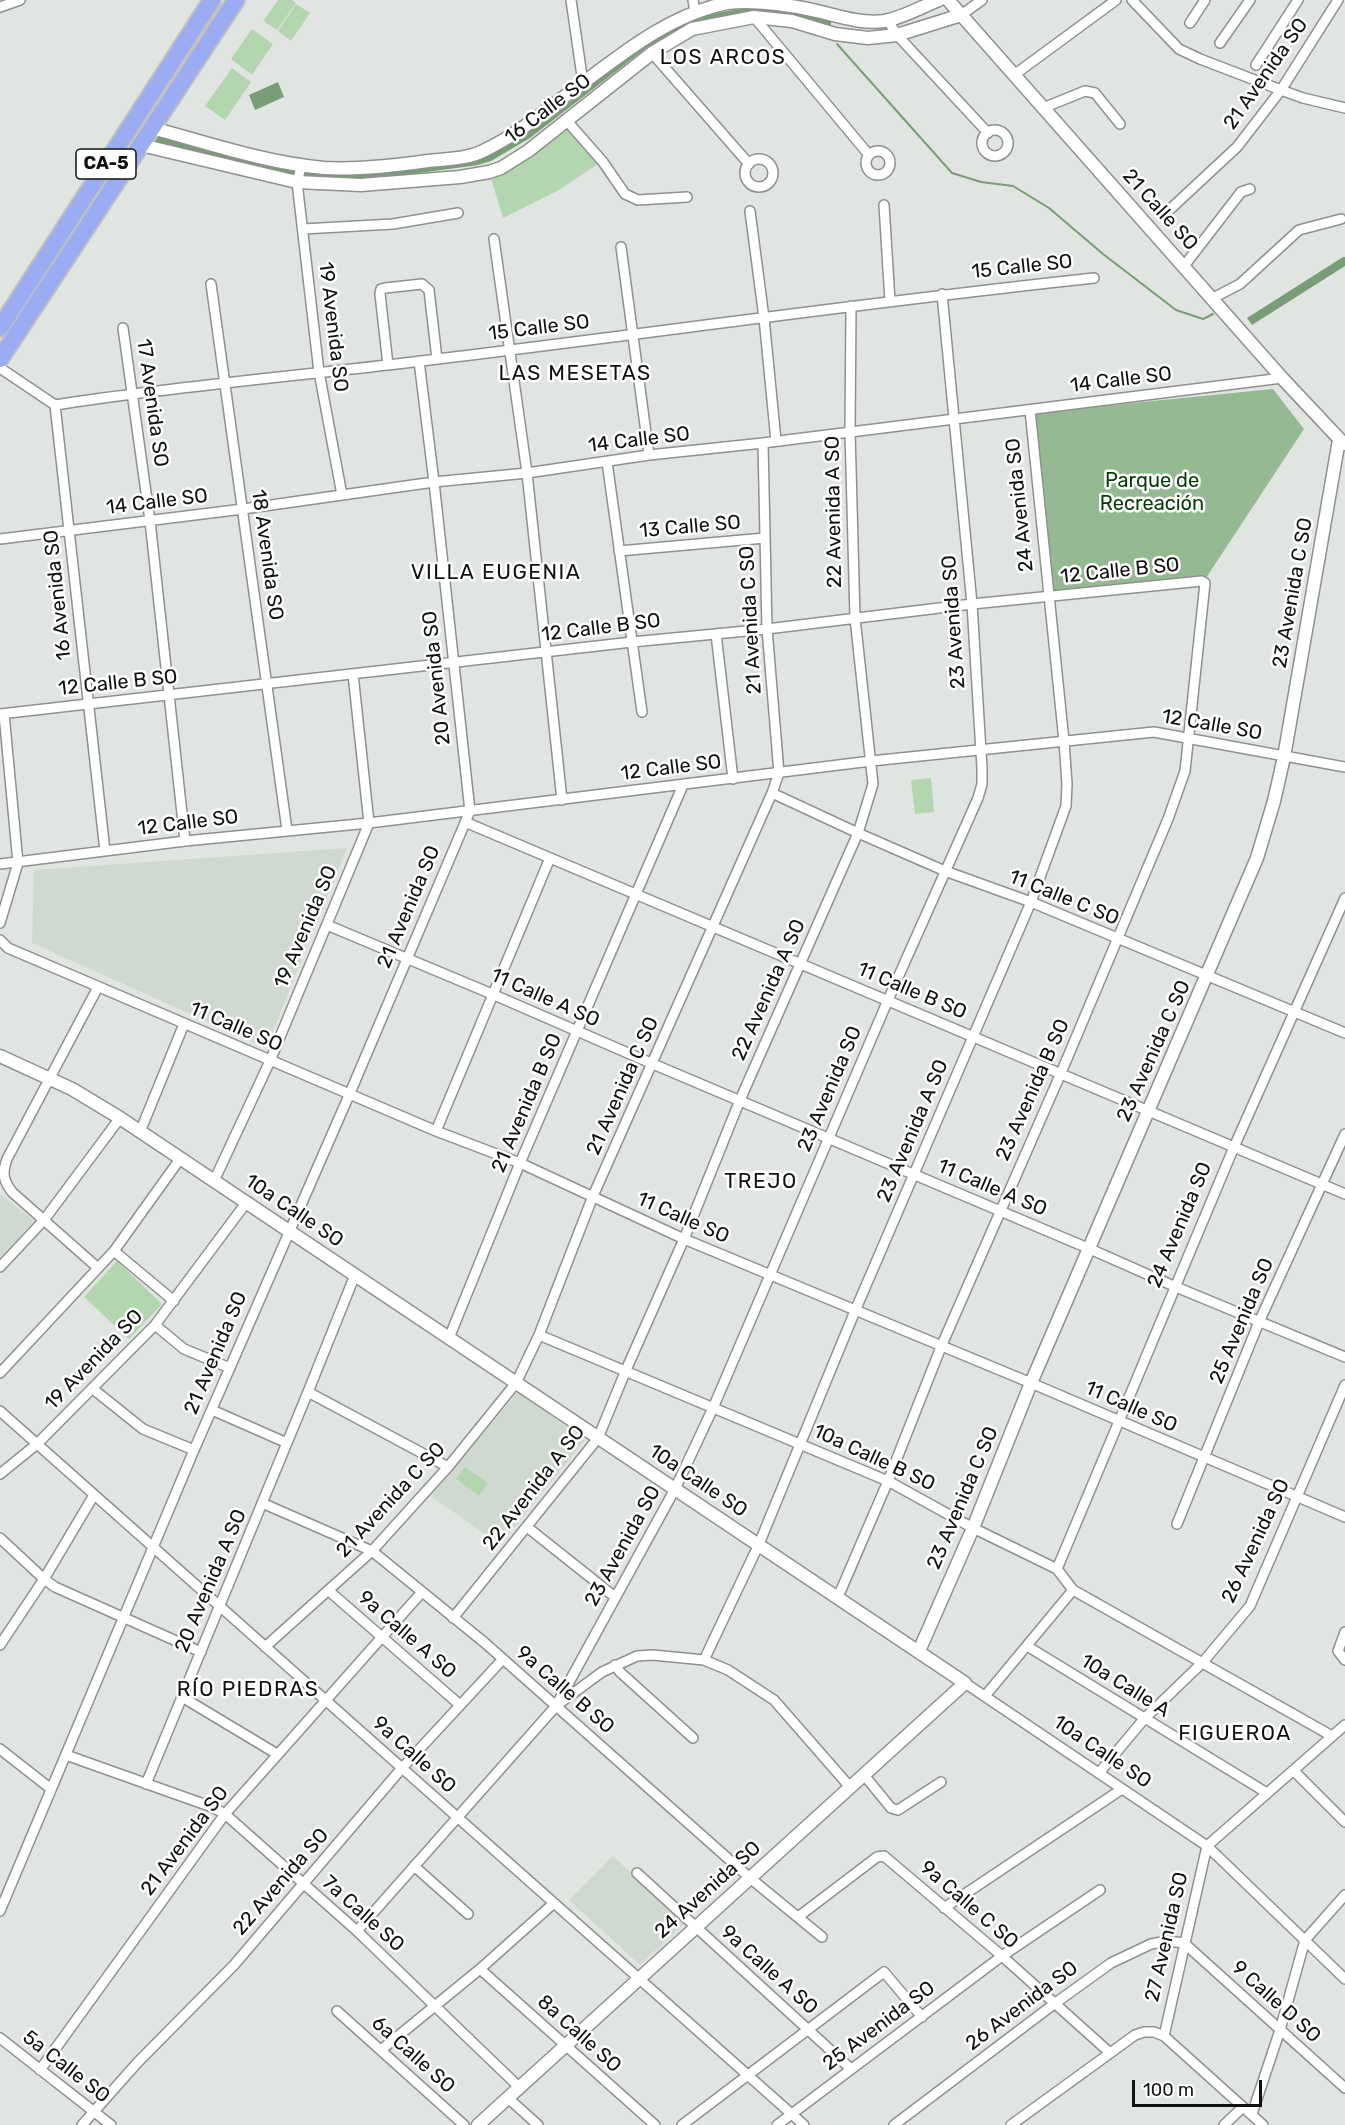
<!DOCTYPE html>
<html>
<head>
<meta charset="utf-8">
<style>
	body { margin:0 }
	#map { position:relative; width:1345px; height:2125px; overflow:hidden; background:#e1e5e1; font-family:Rubik,sans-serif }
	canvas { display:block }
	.scale { position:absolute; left:1132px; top:2080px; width:130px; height:27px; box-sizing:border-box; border:3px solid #101210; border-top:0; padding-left:8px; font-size:18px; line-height:21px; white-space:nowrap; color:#101210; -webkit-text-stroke:4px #fff; paint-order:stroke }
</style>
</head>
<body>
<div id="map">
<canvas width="1345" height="2125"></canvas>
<div class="scale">100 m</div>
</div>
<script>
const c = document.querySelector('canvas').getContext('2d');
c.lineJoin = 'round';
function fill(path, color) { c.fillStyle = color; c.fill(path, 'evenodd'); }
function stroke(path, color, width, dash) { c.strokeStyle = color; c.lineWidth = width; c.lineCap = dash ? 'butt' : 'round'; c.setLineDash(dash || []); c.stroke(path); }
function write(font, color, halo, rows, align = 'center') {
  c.font = font + ' Rubik,sans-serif'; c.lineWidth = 5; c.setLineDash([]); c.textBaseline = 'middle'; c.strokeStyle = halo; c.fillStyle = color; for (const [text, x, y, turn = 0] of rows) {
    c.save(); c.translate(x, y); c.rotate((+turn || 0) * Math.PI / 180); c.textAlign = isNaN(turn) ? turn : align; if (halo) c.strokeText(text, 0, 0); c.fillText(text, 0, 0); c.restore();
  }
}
fill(new Path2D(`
	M347,848L266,1048L32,943L34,870Z
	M0,1194L34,1221L0,1257Z
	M518,1392L585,1440L500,1545L431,1496Z
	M613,1856L685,1923L640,1965L569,1900Z`), '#d0d9cf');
fill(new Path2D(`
	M278,0H292L296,3L277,30L263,21Z
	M296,4L310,13L291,41L278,31Z
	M252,29L273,44L252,75L231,59Z
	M232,68L251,82L225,120L205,106Z
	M561,122L598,164L559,190L503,218L489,172Z
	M931,778L934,812L915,814L911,780Z
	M117,1261L162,1304L129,1339L84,1297Z
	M465,1467L488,1483L479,1495L456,1479Z`), '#b3d6b0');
fill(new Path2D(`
	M1273,389L1304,429L1206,578L1051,593L1032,413Z`), '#95b992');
fill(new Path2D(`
	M752,7L778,9L831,20V27L752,13L714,18L683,27L646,48L530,138L491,161L478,165L368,180H331L293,174L150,141L153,135C213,150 280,171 341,174C385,177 432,165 477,160C526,142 583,91 625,58C643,45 663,30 684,22C705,13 729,11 752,7Z
	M278,82L284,97L255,110L249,95Z
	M1343,257H1345V266L1252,325L1247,318Z`), '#799d76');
stroke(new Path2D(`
	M837,44L952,173L981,182L1013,186L1049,208L1103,254L1176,310L1203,319L1213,314`), '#799d76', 2);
const minor = new Path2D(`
	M571,0L583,83
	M693,0L695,12
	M1132,0L1179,49L1200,59L1281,90L1303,98L1345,108
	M0,7L20,0
	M961,15L982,0
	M754,17L869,155
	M887,19L897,35L988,133
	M1190,23L1205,0
	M1220,43L1250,0
	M652,53L749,164
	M1256,65L1298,0
	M1014,75L1116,0
	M1043,108L1085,91L1095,93L1120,124
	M567,121L603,162L625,194L638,200L687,197
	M982 143a13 13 0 1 1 26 0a13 13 0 1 1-26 0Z
	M866 163a12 12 0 1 1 24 0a12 12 0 1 1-24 0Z
	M745 173a14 14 0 1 1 28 0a14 14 0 1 1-28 0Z
	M302,164L297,182L319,372L342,495
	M884,205L890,301
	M750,211L764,318L776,441
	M1165,214L1237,147L1281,90L1338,0
	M303,229L393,224L458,213
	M494,239L527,473L562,800
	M621,247L649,455
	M1184,266L1241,192L1250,189
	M211,284L287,830
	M1213,298L1240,284L1299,230L1341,219
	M123,328L150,521L185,841
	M388,365L380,294L381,289L385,288L422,284L429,290L437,359
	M0,368L55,405C177,386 299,376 421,361C645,334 869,302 1094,278
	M55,405L105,851
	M607,462L642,712
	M0,539L243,509L434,482L527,473L649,455L763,443L1282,378
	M619,551L765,538
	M716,634L733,779
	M0,714L632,642L767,629L972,604L1202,581L1205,583L1185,771L1168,819L1061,1073L941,1347L888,1481L838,1597
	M772,793L858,833L945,871L1031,902L1345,1033
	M465,822L1345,1194
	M0,864L185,841L369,823L871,761L1154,732L1345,767
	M0,923L18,863L4,714
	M327,925L492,994L653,1064L1090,1249L1176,1287L1345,1357
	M0,940L8,948L436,1131L520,1163L684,1239L1031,1383L1345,1517
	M98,987L7,1159C2,1173 3,1180 12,1192L98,1268
	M436,1131L550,858
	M140,1132L184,1024
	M214,1181L270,1061L369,823L353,674
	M114,1251L174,1301
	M0,1267L44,1220L120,1118
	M155,1325L184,1349L230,1368
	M539,1335L888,1481L973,1528L1057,1569L1073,1590L1332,1736
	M449,1338L520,1163L683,785
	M0,1373L114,1251L180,1159
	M93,1389L143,1429L194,1450
	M308,1392L448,1467
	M212,1410L287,1443
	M0,1411L804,2125
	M0,1474L37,1444L155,1325L246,1203
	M262,1503L372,1551L485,1643L750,1878L822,1937
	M1177,1524L1259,1322L1345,1134
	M527,1527L615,1597
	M0,1538L44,1579L55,1587L201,1652
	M1057,1569L1234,1147L1345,898
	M329,1591L460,1705
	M453,1618L598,1438L626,1370L684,1239L740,1100L858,833L873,784L855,618L850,431L851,306
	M1345,1632L1338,1651L1345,1660
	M0,1645L44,1579L94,1495
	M1027,1646L1267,1793
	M265,1647L372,1551L448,1467L516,1383L539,1335L593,1196L772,793L779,773L767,629L763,443
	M704,1660L759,1544L855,1311L1031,902L1066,806L1067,784L1064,741L1030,410
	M615,1665L620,1672L693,1738
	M965,1683L1207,1846L1345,1979
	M985,1696L1073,1590
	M182,1697L277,1754
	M560,1703L602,1672L637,1656L653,1655L704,1660L728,1670L774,1700L850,1787
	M0,1749L51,1789
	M66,1755L212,1807L225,1814L357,1931L519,2087
	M1294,1771L1345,1822
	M1099,1773L1144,1719L1203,1662L1250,1606L1345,1385
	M864,1775L891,1808L898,1810L941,1782
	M146,1784L308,1392L355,1275
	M414,1866L468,1914
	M637,1873L851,2069
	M944,1908L1122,1789
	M0,1911L194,1450L350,1093L470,811L434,482L419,361
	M798,1917L877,1857L884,1856L1002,1956L1109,2052
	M357,1931L556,1706L675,1489L713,1408L888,1000L978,798L982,784V768L972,604L942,294
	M1184,1943L1345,2088
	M480,1969L655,2125
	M337,2011L464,2125
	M1164,2036L1207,1846L1345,1725
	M0,2038L111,2125
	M381,2050L480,1969L554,1903
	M40,2070L225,1814L422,1592
	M508,2098L538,2125
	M1252,2114L1280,2030L1305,1940L1345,1895
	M82,2125L138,2062L234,1965L402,1768L503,1659
	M682,2125L884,1972L922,2017
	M777,2125L1002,1956L1100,1890
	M894,2125L1054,2004L1111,1963L1151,1944L1167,1941L1184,1943
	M1011,2125L1135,2035L1144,2032H1154L1164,2036L1263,2125
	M1224,2125L1243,2107`);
const tertiary = new Path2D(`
	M948,0L1282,378L1344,444
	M152,128C208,143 266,163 324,168C359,170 393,166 428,161C446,159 469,159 485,150C514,136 539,116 564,97C615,60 664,16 727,3C756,0 793,5 821,12C841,17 863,24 884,21C902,18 921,7 939,0
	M141,145L297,182L361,185L460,177L489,172L501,168L528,151L652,53L692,29L754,17L792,21L835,34L868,38L897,35L961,15
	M0,1056L72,1089L120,1118L965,1683L478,2125
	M919,1651L973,1528L1031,1383L1257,858L1274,801L1284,757L1339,440`);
const trunk = new Path2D(`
	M0,328L212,0
	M0,359L236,0`);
stroke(minor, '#8e918d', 12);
stroke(tertiary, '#8e918d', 15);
stroke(trunk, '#c1c1c1', 20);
stroke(minor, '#fff', 9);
stroke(tertiary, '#fff', 12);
stroke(trunk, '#9bacf2', 16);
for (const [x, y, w] of [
	[106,164,60]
]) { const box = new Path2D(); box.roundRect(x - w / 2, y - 15, w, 30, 4.5); c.fillStyle = '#fff'; c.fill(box); stroke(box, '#101210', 1.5); }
write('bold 18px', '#101210', null, [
	["CA-5",106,164]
]);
write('20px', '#101210', '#fff', [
	["21 Avenida SO",1266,74,-55],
	["16 Calle SO",548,109,-37],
	["21 Calle SO",1160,210,48],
	["15 Calle SO",1022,267,-6],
	["19 Avenida SO",333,327,83],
	["15 Calle SO",539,328,-7],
	["14 Calle SO",1121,380,-7],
	["17 Avenida SO",152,403,82],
	["14 Calle SO",639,440,-7],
	["14 Calle SO",157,502,-7],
	["24 Avenida SO",1020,505,-96],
	["22 Avenida A SO",834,512,-91],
	["13 Calle SO",690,527,-5],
	["18 Avenida SO",267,555,82],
	["12 Calle B SO",1120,571,-6],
	["23 Avenida C SO",1293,593,-80],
	["16 Avenida SO",58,595,-96],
	["21 Avenida C SO",751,620,-93],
	["23 Avenida SO",954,622,-94],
	["12 Calle B SO",601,628,-7],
	["20 Avenida SO",437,678,-96],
	["12 Calle B SO",118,683,-6],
	["12 Calle SO",1212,725,10],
	["12 Calle SO",671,768,-7],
	["12 Calle SO",188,823,-7],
	["11 Calle C SO",1064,898,22],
	["21 Avenida SO",409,907,-67],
	["19 Avenida SO",306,927,-67],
	["22 Avenida A SO",769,990,-66],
	["11 Calle B SO",912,991,23],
	["11 Calle A SO",545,998,24],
	["11 Calle SO",236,1027,23],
	["23 Avenida C SO",1154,1051,-66],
	["21 Avenida C SO",623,1086,-66],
	["23 Avenida SO",830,1089,-67],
	["23 Avenida B SO",1033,1090,-66],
	["21 Avenida B SO",527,1103,-67],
	["23 Avenida A SO",913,1131,-67],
	["11 Calle A SO",992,1188,23],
	["10a Calle SO",294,1211,34],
	["11 Calle SO",683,1218,24],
	["24 Avenida SO",1180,1225,-67],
	["25 Avenida SO",1242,1321,-67],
	["21 Avenida SO",216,1353,-67],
	["19 Avenida SO",94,1360,-46],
	["11 Calle SO",1131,1407,24],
	["10a Calle B SO",874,1458,25],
	["10a Calle SO",698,1481,34],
	["22 Avenida A SO",534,1488,-52],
	["23 Avenida C SO",963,1498,-67],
	["21 Avenida C SO",391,1500,-47],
	["26 Avenida SO",1256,1541,-65],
	["23 Avenida SO",623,1546,-61],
	["20 Avenida A SO",211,1581,-67],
	["9a Calle A SO",407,1635,41],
	["10a Calle A",1125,1686,32],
	["9a Calle B SO",565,1690,41],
	["10a Calle SO",1102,1752,34],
	["9a Calle SO",414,1755,42],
	["21 Avenida SO",185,1841,-53],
	["22 Avenida SO",281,1882,-49],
	["24 Avenida SO",708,1890,-42],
	["9a Calle C SO",969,1905,41],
	["7a Calle SO",363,1914,42],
	["27 Avenida SO",1167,1937,-77],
	["9a Calle A SO",769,1970,42],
	["9 Calle D SO",1276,2002,42],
	["26 Avenida SO",1022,2006,-37],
	["25 Avenida SO",879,2026,-37],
	["8a Calle SO",579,2034,42],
	["6a Calle SO",413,2055,42],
	["5a Calle SO",66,2067,38]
]);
write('20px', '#053b05', '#fff', [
	["Parque de",1152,481],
	["Recreación",1152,504]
]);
c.letterSpacing = '1.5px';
write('21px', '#101210', '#fff', [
	["LOS ARCOS",723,58],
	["LAS MESETAS",575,374],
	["VILLA EUGENIA",496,573],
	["TREJO",761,1182],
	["RÍO PIEDRAS",248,1690],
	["FIGUEROA",1235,1734]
]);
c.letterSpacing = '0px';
</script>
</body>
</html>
